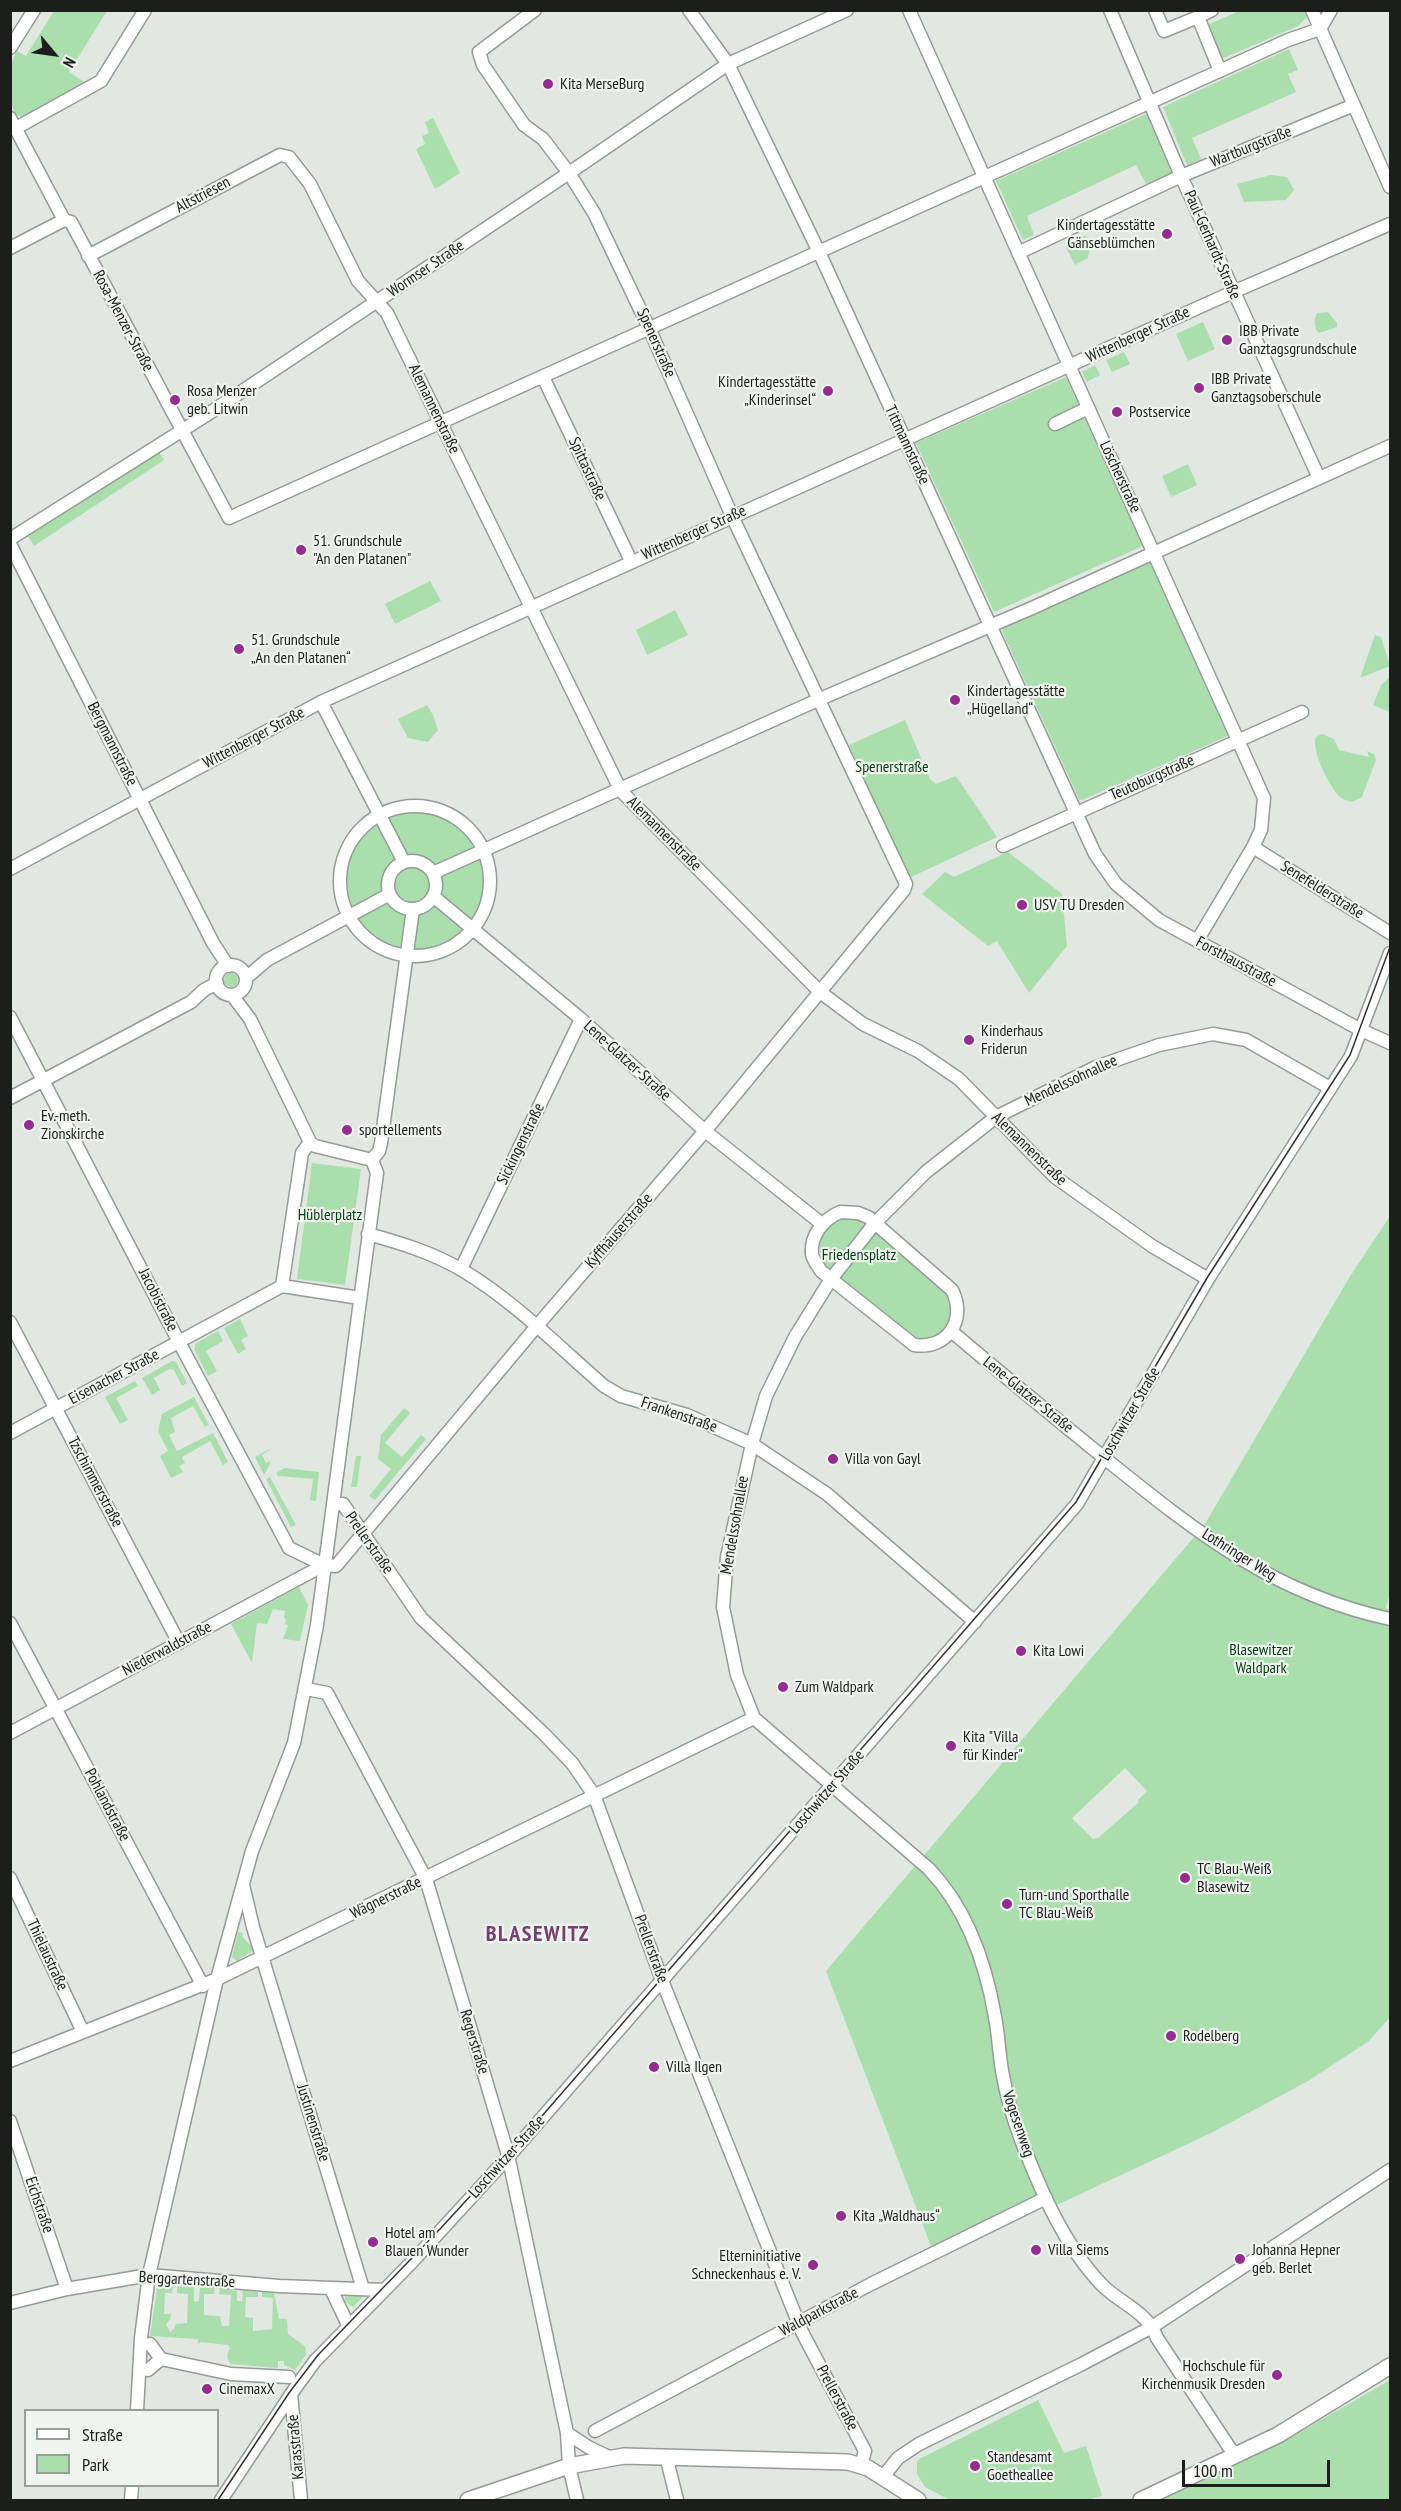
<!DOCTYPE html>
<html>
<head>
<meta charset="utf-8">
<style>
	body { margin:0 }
	#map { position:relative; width:1401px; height:2511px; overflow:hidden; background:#e1e7e1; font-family:"PT Sans Narrow",sans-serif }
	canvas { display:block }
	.frame { position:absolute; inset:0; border:12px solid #1c1e1c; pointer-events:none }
	.legend { position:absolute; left:24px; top:2409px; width:195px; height:78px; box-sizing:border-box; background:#eef4ee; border:2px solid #9a9e9a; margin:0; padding:8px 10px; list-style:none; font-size:18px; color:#1c1e1c }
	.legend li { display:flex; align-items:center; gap:12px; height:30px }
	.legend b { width:30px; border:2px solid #9a9e9a }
	.north { position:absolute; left:24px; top:24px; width:60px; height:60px; -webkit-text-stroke:4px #eef4ee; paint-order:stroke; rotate:119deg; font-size:16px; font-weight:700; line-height:24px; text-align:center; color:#1c1e1c }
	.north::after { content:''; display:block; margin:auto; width:21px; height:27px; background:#1c1e1c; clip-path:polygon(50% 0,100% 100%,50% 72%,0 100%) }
	.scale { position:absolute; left:1182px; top:2460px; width:148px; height:27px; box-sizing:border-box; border:3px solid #1c1e1c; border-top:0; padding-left:8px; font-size:18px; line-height:21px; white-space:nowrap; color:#1c1e1c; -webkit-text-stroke:4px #eef4ee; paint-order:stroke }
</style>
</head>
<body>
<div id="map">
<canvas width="1401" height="2511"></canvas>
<div class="frame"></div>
<ul class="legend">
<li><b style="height:8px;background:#fff"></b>Straße</li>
<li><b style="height:16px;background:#aadfad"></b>Park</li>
</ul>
<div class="north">N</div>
<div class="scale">100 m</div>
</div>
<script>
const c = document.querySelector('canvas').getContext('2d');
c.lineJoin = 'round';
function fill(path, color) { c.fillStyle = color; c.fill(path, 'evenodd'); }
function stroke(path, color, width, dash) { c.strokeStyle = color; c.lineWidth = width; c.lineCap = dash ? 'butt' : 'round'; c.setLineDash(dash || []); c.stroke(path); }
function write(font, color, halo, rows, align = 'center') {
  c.font = font + ' "PT Sans Narrow",sans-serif'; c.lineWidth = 4.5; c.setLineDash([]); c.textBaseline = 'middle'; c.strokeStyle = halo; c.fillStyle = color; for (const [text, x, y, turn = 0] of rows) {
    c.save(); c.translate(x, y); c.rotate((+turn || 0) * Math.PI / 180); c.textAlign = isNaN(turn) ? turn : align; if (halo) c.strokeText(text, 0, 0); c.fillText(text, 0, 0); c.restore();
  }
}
fill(new Path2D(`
	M54,11H107L69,72L86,83L25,117L16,115C7,100 8,66 17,51L26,56Z
	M1239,11H1304L1307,17L1298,26L1219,60L1205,26Z
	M1289,49L1298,70L1288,74L1296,92L1192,138L1201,159L1187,165L1163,107Z
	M1146,114L1172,174L1146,184L1136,165L1027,216L1034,235L1023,240L996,181Z
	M433,118L460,173L435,189L416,149L425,144L422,136L429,133L425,122Z
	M1271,175L1287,177L1294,190L1286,200L1244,202L1237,184Z
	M1085,236L1091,240L1088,258L1075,265L1066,247L1074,239Z
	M1328,312L1337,323V327L1319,333C1313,328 1314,319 1317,313Z
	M1203,322L1215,349L1188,361L1176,334Z
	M1124,352L1130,364L1112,372L1106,360Z
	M1095,365L1100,375L1087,382L1082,372Z
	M1066,377L1143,546L994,612L916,443Z
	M157,449L164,460L34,546L27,535Z
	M1188,464L1197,485L1171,497L1162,476Z
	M1150,562L1228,736L1082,800L1079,799L1002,631L1004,627Z
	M430,581L441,601L395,624L385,604Z
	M675,610L688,635L647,655L636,630Z
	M1375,635L1381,637L1390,666L1360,678Z
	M1390,677V712L1373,705L1381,685Z
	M427,705L433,715L438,730L428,742L408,738L398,719Z
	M905,720L930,779L936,784L956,776L997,837L909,878L849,745Z
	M1322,734L1334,739L1339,750L1369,757L1367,751L1374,754L1376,760L1362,797L1352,802C1347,801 1342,799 1339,796C1329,785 1311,751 1316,737Z
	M344 881a72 72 0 1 1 144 0a72 72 0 1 1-144 0Z
	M1008,852L1062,894L1067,946L1029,993L997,941L988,946L922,894L945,872L954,877Z
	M224 980a7 7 0 1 1 14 0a7 7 0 1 1-14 0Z
	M312,1163L361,1169L345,1285L297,1279Z
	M1390,1216V1592L1386,1608L1390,1610V2017L1369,2041L1308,2081L1211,2133L1057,2205L1050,2191L932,2249L826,1971L1205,1524L1349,1278ZM1125,1768L1147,1791L1138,1800L1139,1802L1098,1838L1093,1839L1072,1818Z
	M842,1217H852L863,1221L947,1292L953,1301C950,1326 941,1344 912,1337L825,1266C813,1245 821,1227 842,1217Z
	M240,1319L248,1336L241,1340L246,1349L238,1354L224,1328Z
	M218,1331L223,1341L206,1351L217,1371L208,1376L194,1349L196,1343Z
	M172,1361L176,1362L187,1383L182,1386L174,1370L169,1369L154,1378L160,1390L152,1395L142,1378Z
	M135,1381L138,1386L116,1398L128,1420L120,1424L105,1397Z
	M194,1397L209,1425L205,1427L193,1406L171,1418L175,1432L169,1435L177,1451L213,1433L228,1462L223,1465L210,1441L182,1457L185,1463L179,1466L183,1472L171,1478L160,1456L168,1451L158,1431L162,1414Z
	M404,1408L410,1413L385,1443L402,1457L421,1435L426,1439L375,1500L369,1496L391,1469L378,1459L381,1435Z
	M274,1447L262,1455L266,1463L270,1461V1464L264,1475L255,1457Z
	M356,1456H361L357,1487H351Z
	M285,1468L319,1472L316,1501L310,1500L313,1479L278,1476L276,1473Z
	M270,1477L296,1525L291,1527L266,1479Z
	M299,1587L308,1605L300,1641L283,1639L288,1625L285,1624L286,1619L284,1618L285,1611L273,1609L267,1624L257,1623L252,1663L231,1624Z
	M238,1932L243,1933L242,1936L250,1945L253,1944L254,1950L237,1961L232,1957Z
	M164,2285H173L172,2293H165L164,2314H171L170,2320L166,2324L170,2332L174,2329L176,2324L187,2323L188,2294L177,2293V2285L194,2286V2302L199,2301L200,2286L214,2287V2294H204V2315L220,2316L222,2326H229L231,2295L219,2294L220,2288L237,2291V2301H242L243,2291L258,2292V2297H246L245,2317L253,2318V2331L272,2329L273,2298L262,2297V2292L274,2293L279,2319H287L288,2334L305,2346L306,2355L295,2370L284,2365V2361H278V2368L230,2364L227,2356L230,2348L228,2345L201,2342L198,2344V2339L150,2336L157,2289Z
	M345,2293L365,2295L353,2307L345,2301Z
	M1390,2380V2500H1163L1292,2437Z
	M1038,2400L1064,2453L1086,2446L1102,2496L1087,2500H950L925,2487L917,2474V2461L921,2458Z`), '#aadfad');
const minor = new Path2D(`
	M689,10L728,64L819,252L1095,854L1116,884L1159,920L1361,1030L1390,1043
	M909,10L1264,798L1261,830L1253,847L1197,941
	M1110,10L1181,176L1319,478
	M1155,10L1164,31L1198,17
	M1212,10L1198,17L1220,71
	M1312,10L1390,187
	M10,48L34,10
	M10,118L64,220L71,222L229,518L1288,40L1320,29L1331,10
	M16,128L101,81L145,10
	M10,248L64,220
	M1018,253L1181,176L1354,105
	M88,256L280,155L289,157L310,184L358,281L387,313L621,791L820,992L863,1024L918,1051L959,1079L1055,1177L1152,1246L1208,1279
	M543,377L631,561
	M1055,424L1088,408
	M10,539L205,416L569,173L728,64L847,10
	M10,544L213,943L228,966
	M321,702L404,862
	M340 881a75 75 0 1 1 150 0a75 75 0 1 1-150 0Z
	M1003,846L1302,712
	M1253,847L1390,933
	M388 885a24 24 0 1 1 48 0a24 24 0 1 1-48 0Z
	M10,869L321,702L1233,292L1390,224
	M433,873L820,699L1032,608L1390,446
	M433,896L581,1019L705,1131L822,1224
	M216 980a15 15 0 1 1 30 0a15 15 0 1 1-30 0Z
	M246,978L267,960L390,894
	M232,995L250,1019L310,1142
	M10,1017L179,1342L289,1548L324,1565L336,1566L536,1327L705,1131L904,890L906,884L732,516L649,328L594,213L569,173L543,139L524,125L483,65L479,52L535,10
	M10,1098L191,1002L204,990L217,983
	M310,1142L302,1153L282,1286L360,1298
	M310,1142L315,1146L372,1160
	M372,1160L379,1151L381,1143L413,909
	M840,1212L858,1213L868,1217L952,1290C967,1319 948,1350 914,1345L821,1271C818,1266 813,1260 812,1254C810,1235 824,1219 840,1212Z
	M368,1234C401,1243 433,1253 462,1270C514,1301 559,1347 604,1386L621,1396L687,1415L752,1444L827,1494L975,1622
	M461,1269L581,1019
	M10,1322L179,1643
	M951,1331C1003,1375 1055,1418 1108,1461C1199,1534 1274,1594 1390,1619
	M10,1433L282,1286
	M333,1504H343L421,1618L543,1733L572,1763L594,1795L663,1983L802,2332L865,2451L861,2465
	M10,1623L203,1986
	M306,1689L327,1693L426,1879L508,2155L567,2433L569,2466L577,2500
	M10,1733L324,1565
	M10,1878L83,2032
	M243,1885L253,1927L363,2289
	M10,2061L217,1979L754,1718
	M10,2121L67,2289
	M331,2289L348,2325
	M10,2303L67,2289L149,2275L279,2286L384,2290
	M150,2344L161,2359L231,2374L289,2377
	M148,2370L161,2359
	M291,2394L301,2500
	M137,2410L141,2338L149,2275L217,1979L252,1851L294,1743L317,1625L377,1173L372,1160
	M595,2431L871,2284L1046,2198
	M567,2433L588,2447L611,2458
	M666,2456L677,2500
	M1235,2456L1157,2338C1146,2310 1122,2305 1102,2285C1079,2261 1059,2227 1045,2197C1028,2159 1010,2117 1003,2076C999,2057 999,2037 995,2017C986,1964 967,1909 929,1869L754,1718L737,1675L723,1607L727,1557L752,1444L766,1396L795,1337L831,1279L875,1223L926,1172L996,1117L1096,1067L1159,1045L1213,1034L1246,1040L1330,1088
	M883,2477L898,2458L919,2444L1082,2364L1152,2327L1390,2170
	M131,2500L132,2486
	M221,2500L296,2387L315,2361L412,2262L508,2157L1077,1504L1208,1279L1351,1056L1390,953`);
const major = new Path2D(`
	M468,2500L569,2466L624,2456L848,2462L868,2468L918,2500
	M1141,2500L1278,2435L1390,2366`);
stroke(minor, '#959b96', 15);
stroke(major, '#959b96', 18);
stroke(minor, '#fff', 12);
stroke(major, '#fff', 15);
stroke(new Path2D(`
	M218,2500L289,2393L318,2355L440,2229L508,2155L1076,1502L1207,1278L1350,1055L1390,947`), '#323432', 1.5);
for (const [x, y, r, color] of [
	[548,84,6,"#952d91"],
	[1167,234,6,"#952d91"],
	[1227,340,6,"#952d91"],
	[1199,388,6,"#952d91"],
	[828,391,6,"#952d91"],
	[175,400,6,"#952d91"],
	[1117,412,6,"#952d91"],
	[301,550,6,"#952d91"],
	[239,649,6,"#952d91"],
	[955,700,6,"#952d91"],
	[1022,905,6,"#952d91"],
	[969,1040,6,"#952d91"],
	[29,1125,6,"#952d91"],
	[347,1130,6,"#952d91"],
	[833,1459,6,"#952d91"],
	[1021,1651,6,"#952d91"],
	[783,1687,6,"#952d91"],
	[951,1746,6,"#952d91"],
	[1185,1878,6,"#952d91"],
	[1007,1904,6,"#952d91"],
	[1171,2036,6,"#952d91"],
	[654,2067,6,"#952d91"],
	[841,2216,6,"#952d91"],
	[373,2242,6,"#952d91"],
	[1036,2250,6,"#952d91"],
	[1240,2259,6,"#952d91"],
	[813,2265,6,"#952d91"],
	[1277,2375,6,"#952d91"],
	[207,2389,6,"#952d91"],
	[975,2466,6,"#952d91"]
]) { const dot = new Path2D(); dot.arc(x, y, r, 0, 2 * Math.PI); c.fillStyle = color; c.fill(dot); stroke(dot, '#eef4ee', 2); }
write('16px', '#1c1e1c', '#eef4ee', [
	["Kita MerseBurg",560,84],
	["Kindertagesstätte",1155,225,"right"],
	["Gänseblümchen",1155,243,"right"],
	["IBB Private",1239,331],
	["Ganztagsgrundschule",1239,349],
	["IBB Private",1211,379],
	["Ganztagsoberschule",1211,397],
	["Kindertagesstätte",816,382,"right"],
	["„Kinderinsel“",816,400,"right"],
	["Rosa Menzer",187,391],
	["geb. Litwin",187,409],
	["Postservice",1129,412],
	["51. Grundschule",313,541],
	["\"An den Platanen\"",313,559],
	["51. Grundschule",251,640],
	["„An den Platanen“",251,658],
	["Kindertagesstätte",967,691],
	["„Hügelland“",967,709],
	["USV TU Dresden",1034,905],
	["Kinderhaus",981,1031],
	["Friderun",981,1049],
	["Ev.-meth.",41,1116],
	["Zionskirche",41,1134],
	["sportellements",359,1130],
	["Villa von Gayl",845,1459],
	["Kita Lowi",1033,1651],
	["Zum Waldpark",795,1687],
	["Kita \"Villa",963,1737],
	["für Kinder\"",963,1755],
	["TC Blau-Weiß",1197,1869],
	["Blasewitz",1197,1887],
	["Turn-und Sporthalle",1019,1895],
	["TC Blau-Weiß",1019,1913],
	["Rodelberg",1183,2036],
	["Villa Ilgen",666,2067],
	["Kita „Waldhaus“",853,2216],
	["Hotel am",385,2233],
	["Blauen Wunder",385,2251],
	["Villa Siems",1048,2250],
	["Johanna Hepner",1252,2250],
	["geb. Berlet",1252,2268],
	["Elterninitiative",801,2256,"right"],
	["Schneckenhaus e. V.",801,2274,"right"],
	["Hochschule für",1265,2366,"right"],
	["Kirchenmusik Dresden",1265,2384,"right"],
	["CinemaxX",219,2389],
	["Standesamt",987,2457],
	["Goetheallee",987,2475]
], 'left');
write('16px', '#1c1e1c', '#eef4ee', [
	["Wartburgstraße",1251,147,-22],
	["Altstriesen",203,195,-28],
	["Paul-Gerhardt-Straße",1212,245,66],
	["Wormser Straße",426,269,-34],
	["Rosa-Menzer-Straße",123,321,62],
	["Wittenberger Straße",1138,335,-25],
	["Spenerstraße",656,343,66],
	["Alemannenstraße",434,409,64],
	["Tittmannstraße",907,445,65],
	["Spittastraße",587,469,65],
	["Löscherstraße",1120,477,65],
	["Wittenberger Straße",694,533,-24],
	["Wittenberger Straße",254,738,-28],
	["Bergmannstraße",112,744,63],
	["Teutoburgstraße",1152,778,-24],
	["Alemannenstraße",664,834,45],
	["Senefelderstraße",1322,890,32],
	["Forsthausstraße",1236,962,28],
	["Lene-Glatzer-Straße",627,1061,42],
	["Mendelssohnallee",1071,1081,-25],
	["Sickingenstraße",521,1144,-64],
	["Alemannenstraße",1029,1149,44],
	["Kyffhäuserstraße",619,1231,-49],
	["Jacobistraße",158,1300,63],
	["Eisenacher Straße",114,1377,-28],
	["Lene-Glatzer-Straße",1028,1395,39],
	["Loschwitzer Straße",1130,1414,-60],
	["Frankenstraße",679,1415,19],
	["Tzschimmerstraße",95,1482,62],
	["Mendelssohnallee",735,1525,-80],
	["Prellerstraße",369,1543,55],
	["Lothringer Weg",1239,1555,32],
	["Niederwaldstraße",167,1649,-28],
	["Loschwitzer Straße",827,1792,-49],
	["Pohlandstraße",107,1805,62],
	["Wägnerstraße",386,1898,-26],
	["Prellerstraße",651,1949,70],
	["Thielaustraße",47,1955,65],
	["Regerstraße",474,2042,73],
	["Justinenstraße",313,2123,73],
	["Vogesenweg",1018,2124,71],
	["Loschwitzer Straße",507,2157,-48],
	["Eichstraße",39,2205,71],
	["Berggartenstraße",187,2280,3],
	["Waldparkstraße",819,2312,-28],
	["Prellerstraße",837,2398,62],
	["Karasstraße",296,2447,-95]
]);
write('16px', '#033e0f', '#eef4ee', [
	["Spenerstraße",892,767],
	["Hüblerplatz",330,1215],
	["Friedensplatz",859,1255],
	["Blasewitzer",1261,1650],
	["Waldpark",1261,1668]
]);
c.letterSpacing = '1.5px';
write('bold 22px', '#764172', '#eef4ee', [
	["BLASEWITZ",538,1935]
]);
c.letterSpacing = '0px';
</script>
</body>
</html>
